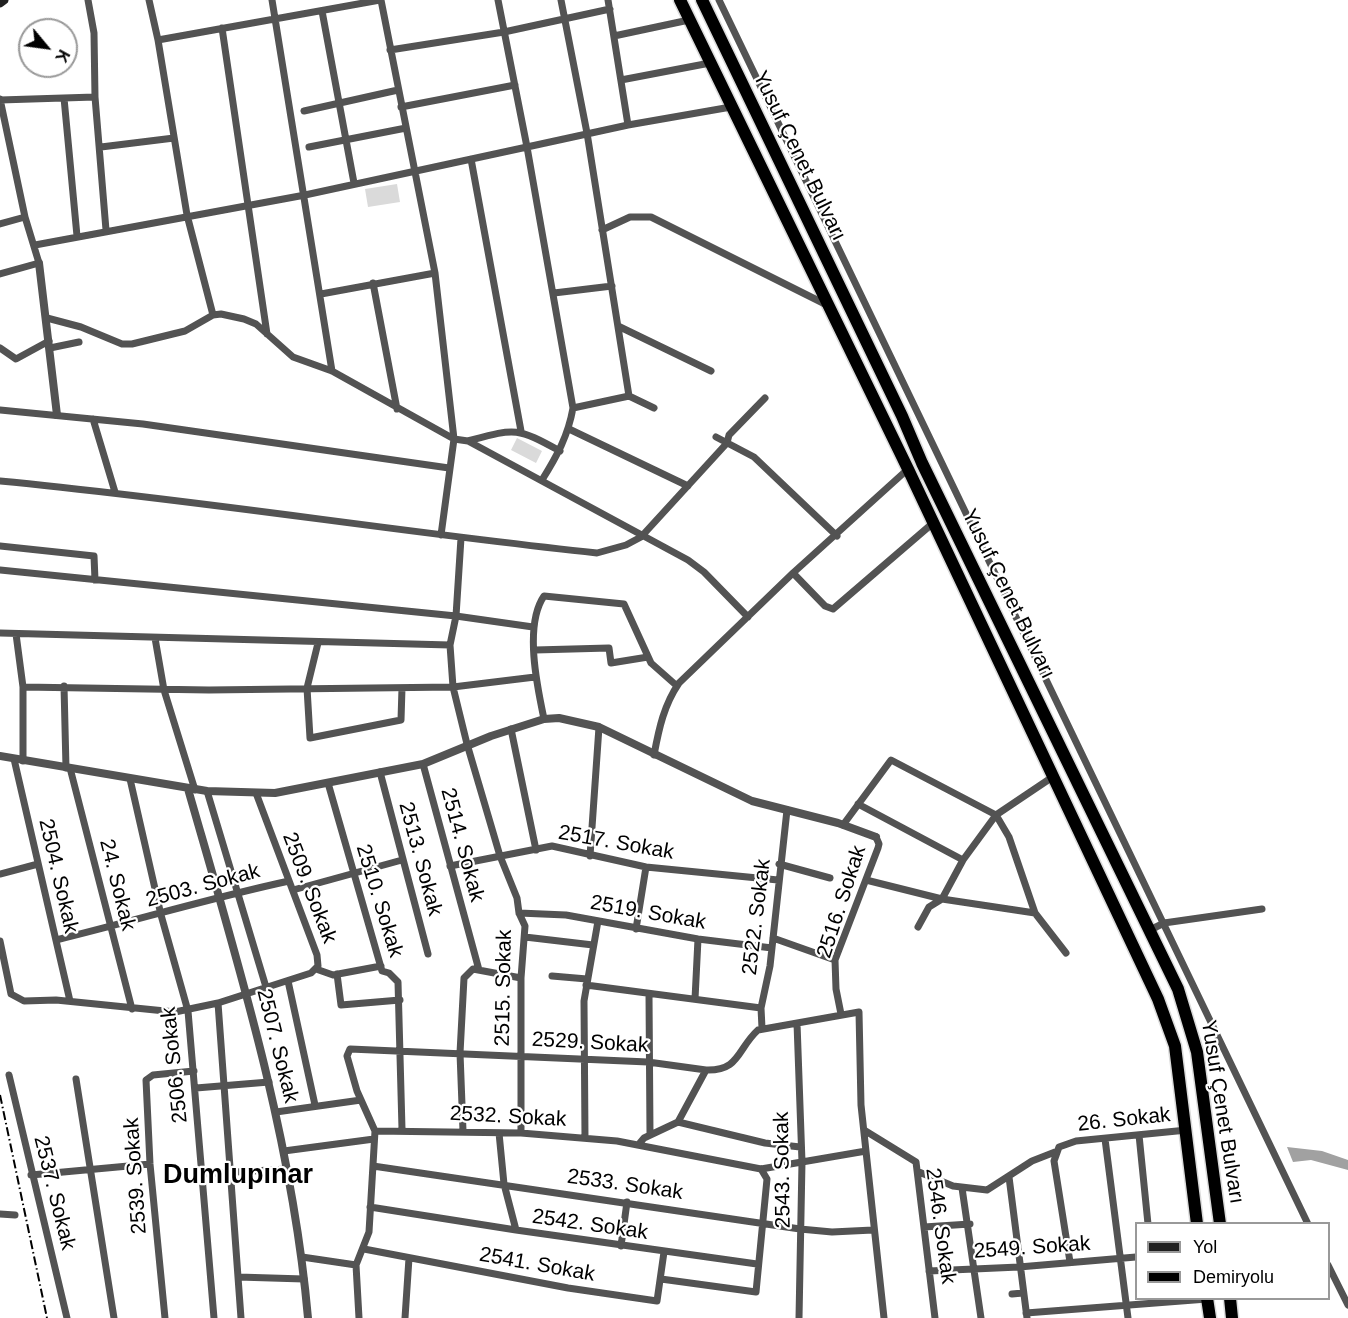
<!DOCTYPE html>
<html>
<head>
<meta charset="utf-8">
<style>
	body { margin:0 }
	#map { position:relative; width:1348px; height:1318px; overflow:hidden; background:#fff; font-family:Arial,sans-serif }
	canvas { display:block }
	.legend { position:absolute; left:1135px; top:1222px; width:195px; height:78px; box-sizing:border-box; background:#fff; border:2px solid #999; margin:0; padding:8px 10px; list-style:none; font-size:18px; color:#000 }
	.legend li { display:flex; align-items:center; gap:12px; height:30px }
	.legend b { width:30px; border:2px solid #999 }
	.north { position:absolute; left:18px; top:18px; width:60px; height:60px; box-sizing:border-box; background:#fff; border:2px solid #999; border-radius:50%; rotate:119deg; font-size:16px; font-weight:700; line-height:24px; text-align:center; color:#000 }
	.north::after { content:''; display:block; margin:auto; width:21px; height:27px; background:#000; clip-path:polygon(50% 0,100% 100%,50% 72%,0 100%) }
</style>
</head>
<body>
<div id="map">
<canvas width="1348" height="1318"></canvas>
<ul class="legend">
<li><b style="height:8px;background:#202020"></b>Yol</li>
<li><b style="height:8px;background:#000"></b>Demiryolu</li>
</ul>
<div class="north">K</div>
</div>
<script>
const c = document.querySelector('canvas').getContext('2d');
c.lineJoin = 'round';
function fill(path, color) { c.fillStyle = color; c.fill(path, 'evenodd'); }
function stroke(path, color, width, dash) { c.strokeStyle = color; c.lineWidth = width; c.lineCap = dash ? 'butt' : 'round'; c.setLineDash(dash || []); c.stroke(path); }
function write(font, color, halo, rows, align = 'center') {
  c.font = font + ' Arial,sans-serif'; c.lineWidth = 4.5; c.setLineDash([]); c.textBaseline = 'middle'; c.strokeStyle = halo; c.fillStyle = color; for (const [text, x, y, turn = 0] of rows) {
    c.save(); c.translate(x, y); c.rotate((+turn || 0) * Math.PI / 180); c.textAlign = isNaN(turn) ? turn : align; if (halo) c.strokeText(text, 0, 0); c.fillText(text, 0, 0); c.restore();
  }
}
fill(new Path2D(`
	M397,184L400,202L368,207L365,189Z
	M517,438L542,451L536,463L511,450Z`), '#dadada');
fill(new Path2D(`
	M1287,1147L1322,1151L1348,1160V1170L1311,1160L1293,1162Z`), '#a1a1a1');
const trunk = new Path2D(`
	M680,0L908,469L1158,999L1175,1046L1197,1224
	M702,0L902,416L922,463L1178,989L1197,1052L1220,1224
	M1207,1298L1210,1318
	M1230,1298L1232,1318`);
stroke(trunk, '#dbdbdb', 15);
stroke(new Path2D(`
	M88,0L94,33L95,97L106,230
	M149,0L158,40L187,215L213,315
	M272,0L332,371
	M381,0L435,273L454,439L441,535
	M561,0L587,133L629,396
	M608,0L628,125
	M719,0L1308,1224
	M322,11L354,183
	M222,28L267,334
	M614,36L689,20
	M158,40L380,0
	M390,50L504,32L610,9
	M621,80L710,63
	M64,98L77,236
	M0,99L25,217L39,263L0,274
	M0,100L95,97
	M401,107L515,85
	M304,111L398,90
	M101,147L174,138
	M309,147L406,128
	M471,159L521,431
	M0,224L25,217
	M602,230L630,217H651L827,305
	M35,245L305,195L527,147L498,0
	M373,283L397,409
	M554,293L612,286
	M321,294L435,273
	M47,318L81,327L122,344H132L185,331L213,315L221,314L244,319L256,324L293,357L332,371L454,439L468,441L688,560L704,572L748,617
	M618,326L711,371
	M0,348L16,359L49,341
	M50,348L79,342
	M573,408L629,396L654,408
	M0,410L143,424L449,468
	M93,419L115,492
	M569,429L688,486
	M716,437L754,457L837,536
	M468,441C516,428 516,427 560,451
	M542,480C557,456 568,436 573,408L527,147L628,125L731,107
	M0,481C200,500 397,532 597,553L626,545L641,537L727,443L729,435L765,398
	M461,538L456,616L450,645L453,687L467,744L500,856L517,898L519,913L525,926L521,978V1133
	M0,546L94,556L95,580
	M0,570L456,616L533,627
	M793,573L825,606L833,609L933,523
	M0,633L450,645
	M16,634L23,687V761
	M155,638L164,690L195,790
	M318,643L307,688L310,738L401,720L402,688
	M535,650L609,648L611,663L648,657
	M64,686L66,768
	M23,687L209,690L453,687L535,677
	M544,719C537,686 524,625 544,596L624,604L651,663L677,686
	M511,729L536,850
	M654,755C659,728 664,705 679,683L793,573L908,469
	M14,759L70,1001
	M423,764L479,970
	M70,768L132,1009
	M380,772L428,954
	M130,779L161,915L188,1011L214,1318
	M328,783L382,971L389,973L398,982L402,1129
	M207,791L266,987
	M858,804L963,860
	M843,825L891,760L996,815L1009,837L1035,913
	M590,856L599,727
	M779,864L830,878
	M450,866L552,846L646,867L778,880
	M0,874L38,864
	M866,880L942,899L1035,913L1066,953
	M293,890L402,860
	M519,913L566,915L698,939L772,948
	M918,927L929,907L942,899L963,860L996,815L1054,776
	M636,929L646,867
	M1150,930L1164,923L1262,909
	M525,937L593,945
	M773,938L835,960
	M56,940C134,921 210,898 289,881
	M0,941L11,994L24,1001L56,1000L175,1012L218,1003L311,973L318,966L317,955L256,793
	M316,969L333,975L381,966
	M337,974L341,1005L400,1000
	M552,976L587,979
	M288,981L315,1105
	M586,985L761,1008
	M649,994L650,1135
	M695,999L698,939
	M218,1003L241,1318
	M841,1014L836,989L835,960L878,848L879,844L876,837
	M797,1023L802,1162L799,1318
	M762,1028L761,1008L770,966L787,810
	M9,1075L67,1318
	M76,1079L114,1318
	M196,1088L269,1082
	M276,1112L361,1100
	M678,1122L765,1143L800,1147
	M864,1130L916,1162L935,1318
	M375,1131L521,1133L617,1141L761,1169L866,1151
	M463,1131L460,1053L464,978L473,969L521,978
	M499,1133L504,1184L516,1230L757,1264
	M1139,1135L1148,1224
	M585,1138L584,1001L598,921
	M1105,1139L1128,1318
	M639,1144L644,1138L678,1122L706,1070C740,1071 737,1049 758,1030L859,1012L861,1105L884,1318
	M284,1151L374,1139
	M373,1166L800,1229L832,1232L873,1230
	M919,1172L953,1186L987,1190L1032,1161L1055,1152
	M202,1174L287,1169
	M31,1175L150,1164
	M1009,1177L1027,1318
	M962,1188L981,1318
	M370,1207L516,1230
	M0,1214L15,1215
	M924,1227L970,1224
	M621,1246L627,1202
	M364,1249L568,1288L657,1301L664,1252
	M302,1257L356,1265
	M1070,1262L1054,1161L1059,1147L1076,1141L1187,1130
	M1328,1265L1348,1305
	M929,1271L1019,1267L1136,1257
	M238,1277L304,1279
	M661,1279L756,1292L767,1179L761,1169
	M1012,1294L1023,1293
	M1026,1313L1207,1299
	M165,1318L150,1164L146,1080L153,1075L194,1071
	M359,1318L356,1265L369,1232L375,1131L357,1091L347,1056L350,1049L648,1062L706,1070
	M405,1318L409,1258`), '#535353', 7);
stroke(new Path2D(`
	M39,263L57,415
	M0,756L207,791L275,793L423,764L491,736L544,719L559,718L599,727L752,801L838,823L876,837
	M188,789C238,963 292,1137 308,1318`), '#535353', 8);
stroke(new Path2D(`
	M0,3L4,0`), '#202020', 9);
stroke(trunk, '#000', 12);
stroke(new Path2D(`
	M0,1095L47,1318`), '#000', 2, [9, 3, 1.5, 3]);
write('21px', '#000', '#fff', [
	["Yusuf Çenet Bulvarı",799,156,64],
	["Yusuf Çenet Bulvarı",1008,594,64],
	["2517. Sokak",616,843,10],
	["2514. Sokak",462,845,75],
	["2513. Sokak",420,859,75],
	["2504. Sokak",58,876,77],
	["24. Sokak",117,885,76],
	["2503. Sokak",203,886,-15],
	["2509. Sokak",309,888,69],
	["2510. Sokak",379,901,73],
	["2516. Sokak",842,902,-72],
	["2519. Sokak",648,913,10],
	["2522. Sokak",757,917,-83],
	["2515. Sokak",504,988,-89],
	["2529. Sokak",590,1043,3],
	["2507. Sokak",277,1046,76],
	["2506. Sokak",175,1065,-96],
	["Yusuf Çenet Bulvarı",1222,1112,81],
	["2532. Sokak",508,1117,3],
	["26. Sokak",1124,1120,-6],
	["2543. Sokak",783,1170,-91],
	["2539. Sokak",136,1176,-94],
	["2533. Sokak",625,1185,8],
	["2537. Sokak",54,1193,76],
	["2542. Sokak",590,1225,8],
	["2546. Sokak",940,1226,82],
	["2549. Sokak",1032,1248,-4],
	["2541. Sokak",537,1265,10]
]);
write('bold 27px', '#000', '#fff', [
	["Dumlupınar",238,1176]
]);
</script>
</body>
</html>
